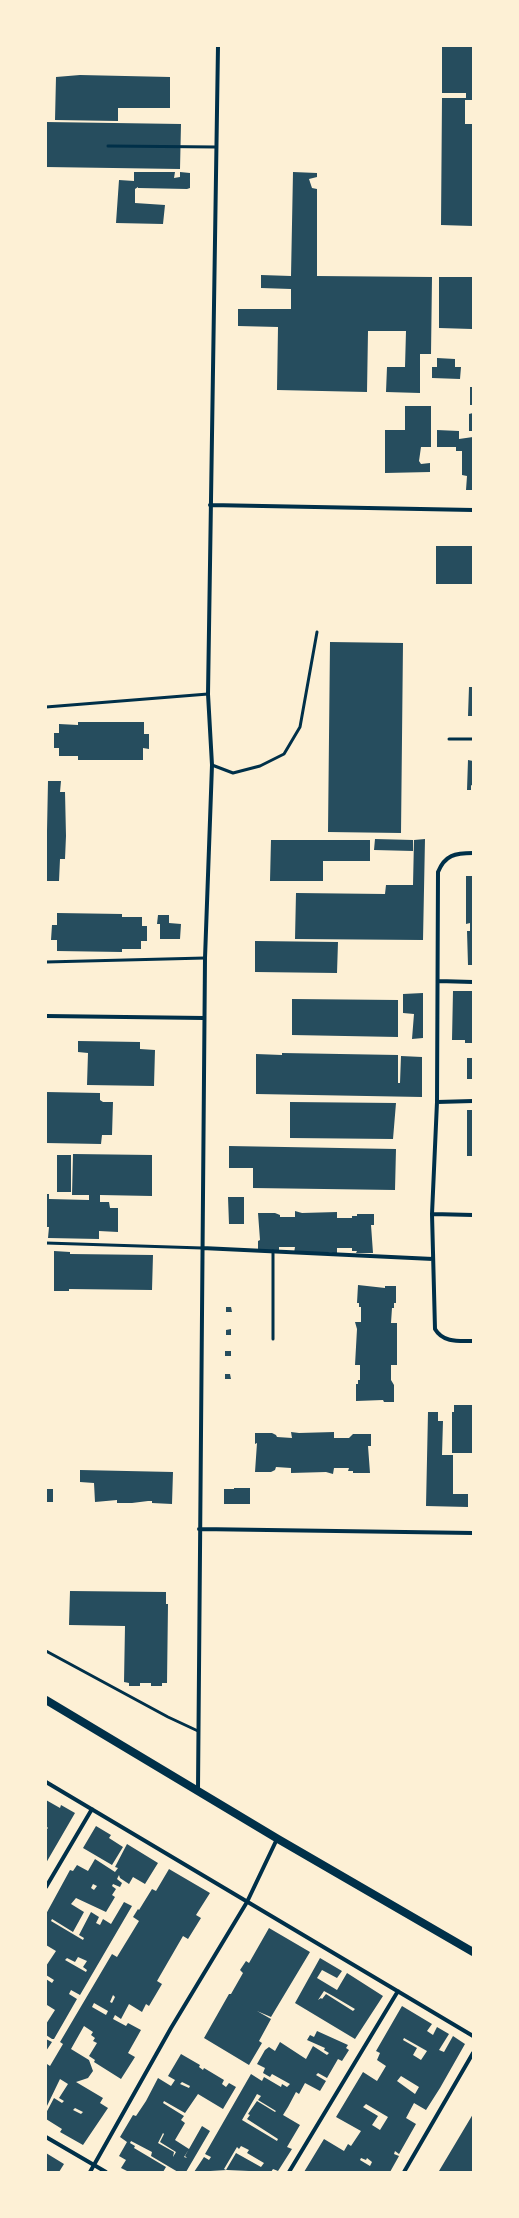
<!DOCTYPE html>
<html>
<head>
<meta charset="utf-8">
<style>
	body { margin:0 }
	#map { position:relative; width:519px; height:2218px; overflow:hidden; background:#fdf0d5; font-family:Commissioner,sans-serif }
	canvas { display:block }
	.frame { position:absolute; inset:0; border:47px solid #fdf0d5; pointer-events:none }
</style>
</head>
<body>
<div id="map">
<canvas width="519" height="2218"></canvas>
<div class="frame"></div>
</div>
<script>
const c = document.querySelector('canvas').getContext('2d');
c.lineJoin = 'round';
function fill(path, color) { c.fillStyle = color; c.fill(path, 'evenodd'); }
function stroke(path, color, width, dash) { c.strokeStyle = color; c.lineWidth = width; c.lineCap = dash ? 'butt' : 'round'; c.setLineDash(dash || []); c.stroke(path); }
fill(new Path2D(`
	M442,46H473V100H465V124H473V226L441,225L442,98H466V93H442Z
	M80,75L170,77V108H118V121L55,120L56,77Z
	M46,122L181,124L180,169L46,167Z
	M134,172H175L174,178L180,177V172L190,173V188L187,189L138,188V187L135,189V203L165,205L163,224L116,223L119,180L134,181Z
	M293,172L317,173V177L309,179L312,188L317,189V276L432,277L431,354H420V393L386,392L387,367H405L406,331H368L367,392L277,390L278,327L238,326V309H291V289L261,288V275L291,276Z
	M439,277H473L472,329L439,328Z
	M437,358L455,359V367H461L460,379L432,378V367H437Z
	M470,387H473V405H470Z
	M405,406H431V447H421L419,461L421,464L430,463V472L385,473V430H405Z
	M473,413V431H469V414Z
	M437,430L459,431V439L473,437V490H466L467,476L462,475V451H456V447H437Z
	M436,546H473V584H436Z
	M330,642L403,643L401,833L328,832Z
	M469,687H473V716H468Z
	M78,722H144V734H149V749L143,748V760H78V756H59V748H54V733H59V724L78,725Z
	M468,760L473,761V786L471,785V790H467Z
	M48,781H61L60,792H65L66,836L65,859H60L59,881H46Z
	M375,839L413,840V851L374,850Z
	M425,839L423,940L295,939L296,893L385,894L386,885H413L414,840Z
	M271,840H370V861H323V881H270Z
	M466,876H473V965H468L467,931H470V923L466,924Z
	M57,913L122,914V917H142V926H147V941H141V949H122V952L57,951V940H51L52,925H57Z
	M158,915H169V923L181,924L180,939H160V924H157Z
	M255,941L338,942L337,973L255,972Z
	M453,991H473V1043H465V1040H452Z
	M423,993V1038L412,1039L414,1014L403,1013V994Z
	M292,999L398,1000V1037L292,1035Z
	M78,1041L140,1042V1049L155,1050L154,1086L87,1085L88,1053L78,1052Z
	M282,1053L398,1055V1083H400L401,1056L422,1057V1097L256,1094V1054L282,1055Z
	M467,1058H473V1079H467Z
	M46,1092L100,1093V1100L103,1102H113L112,1135H102L101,1144L46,1143Z
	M290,1102L396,1103L393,1139L290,1138Z
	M467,1110H473V1156H467Z
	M229,1146L396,1149L395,1190L253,1188V1168H229Z
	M73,1154L152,1155V1196L100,1195V1202H109L110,1208H118V1232L99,1231V1239L48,1238L49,1227H46V1194H49V1199L89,1200V1195H72Z
	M57,1155H71V1192H57Z
	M228,1197H244V1224H229Z
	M295,1211L302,1213L337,1212V1218H352V1216H357V1214H374V1225H371L373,1253H356L357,1251H352V1248H337V1254L329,1252L294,1253L295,1247H279V1250L258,1251V1241L260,1240L258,1213H275L280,1215V1217H295Z
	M54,1251L70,1252V1254L153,1255L152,1290L69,1289V1291H54Z
	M358,1285L385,1288V1286H396V1303H394V1308H392L391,1323H397V1365H391V1380L394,1385V1402H384L383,1400L356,1401V1384H358V1380H360V1365H355L357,1329L355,1322H361V1307H359V1303H357Z
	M226,1307H231L232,1312H226Z
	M231,1329V1335H226V1330Z
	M225,1351H231V1356H225Z
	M225,1374H230L231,1379H225Z
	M454,1405H473V1453H452V1412H454Z
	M428,1412H438V1421H443L442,1455H453V1494H468V1507L426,1506Z
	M291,1432L299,1433L334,1432V1438H349L353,1434H371V1446H368L370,1473H353V1471H348L349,1468H334L333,1474L326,1472L291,1473V1468L276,1467L275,1470L271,1472H255L257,1443L255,1444V1433H272L276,1435L277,1437L292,1438Z
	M80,1470L173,1472L172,1504L152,1503V1501H148L132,1503H117V1500L95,1502L94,1483L80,1482Z
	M234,1488H250V1504H224V1489H234Z
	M46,1489H53V1502H46Z
	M70,1591L166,1592V1604H168L167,1683H162V1686H151V1683H140V1686H129V1683L124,1682L125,1626L69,1625Z
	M46,1800L60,1808L61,1805L75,1813L46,1863V1830L48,1828L46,1826Z
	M96,1826L111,1835L109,1838L123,1847L112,1865L83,1848Z
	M127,1844L158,1863L145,1884L133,1877L129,1884L120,1878L119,1875L117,1879L122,1883L120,1887L113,1884L112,1886L116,1889L112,1895L115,1897L106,1912L76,1898L71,1904L84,1912L73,1932L52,1919L51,1921L83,1940L84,1938L79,1935L91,1912L99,1917L96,1923L100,1925L103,1919L111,1924L124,1902L132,1906L80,1995L71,1990L69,1994L77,1999L54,2039H52L46,2035V2024L55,2010L47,2005L46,2007V1979L52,1983L54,1980L46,1975V1966L56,1951L46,1945V1914L70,1870L73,1871L77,1865L88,1871L95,1859L115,1872L118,1868L115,1867ZM93,1884L97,1886L94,1890L91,1888ZM78,1957L87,1961L83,1967L87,1970L86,1972L65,1960L67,1958L75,1962Z
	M169,1869L210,1893L196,1915L201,1918L188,1939L183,1936L157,1981L162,1984L149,2006L146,2004L142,2012L129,2004L121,2019L115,2015L113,2019L126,2026L128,2023L141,2030L128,2053L135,2057L121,2079L94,2062L95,2060L89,2056L97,2043L93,2041L95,2038L91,2035L93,2032L84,2026L71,2049L89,2060L93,2071L88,2078L76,2082L103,2098L100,2103L108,2108L83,2145L60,2132L62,2129L46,2119V2113L54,2098L62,2103L64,2101L59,2098L68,2084L60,2079L46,2108V2066L47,2064L50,2066L63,2044L60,2042L112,1954L117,1957L139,1921L133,1917L138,1909L139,1910L152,1889L156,1891ZM113,1995L115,1997L112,2003L110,2002ZM94,2003L108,2011L106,2015L92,2007ZM75,2108L83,2112L81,2114L73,2110Z
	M269,1928L310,1952L271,2017L257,2011L271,2019L259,2041L262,2043L249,2065L204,2038L229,1994H231L243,1973L240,1970L246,1961L249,1963Z
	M320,1958L342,1971L337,1978L322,1970L317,1978L337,1990L347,1973L383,1996L355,2039L295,2003ZM324,1991L333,1996L355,2009L353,2011L326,1994L322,1999L321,1998L318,2000Z
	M402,2006L432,2024L427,2031L433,2035L437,2027L449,2034L439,2050L444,2052L453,2036L465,2044L440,2088L426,2110L414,2103L406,2118L416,2124L399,2154L395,2151L394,2154L399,2156L390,2172H304L324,2139L344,2151L348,2144L351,2146L361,2131L336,2117L363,2072L377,2081L386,2066L377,2060L380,2053L376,2051ZM404,2038L427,2051L421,2060L413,2055L417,2048L403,2040ZM401,2076L419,2087L415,2094L397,2081ZM366,2104L388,2117L380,2130L372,2125L378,2116L363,2107ZM361,2158L366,2160L367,2158L372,2162L370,2166L360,2160Z
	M317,2031L348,2045L346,2048L349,2050L342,2061L338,2059L327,2078L318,2073L316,2075L326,2081L320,2091L305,2083L299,2094L296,2092L288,2107L283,2115L300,2125L287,2147L292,2149L278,2171L273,2169L271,2172L227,2170L194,2172L204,2157L209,2160L211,2157L205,2154L251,2074L262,2081L264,2077L281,2087L282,2084L287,2087L290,2084L272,2074L270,2077L263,2073L265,2068L257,2064L265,2050L269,2047L275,2051L280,2042L306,2059L313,2046L327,2055L329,2053L324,2050L325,2048L307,2040L310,2035L314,2037ZM257,2094L261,2096L258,2100L276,2111L275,2112L257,2101L248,2114L250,2115L247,2119L278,2139L277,2141L242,2120ZM241,2146L249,2150L247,2153L264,2163L261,2167L236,2153L226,2170L224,2169L237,2147L239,2149Z
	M46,2039L52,2042L46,2051Z
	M181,2054L200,2065L199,2067L203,2070L204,2068L224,2080L222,2084L226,2087L229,2083L236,2087L223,2109L198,2094L185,2113L164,2101L163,2103L184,2116L181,2120L185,2123L175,2140L189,2149L184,2157L187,2158L185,2156L202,2126L210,2131L186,2172H178L151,2156L152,2152L131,2141L130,2143L135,2146L134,2148L166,2167L163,2172H129L121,2168L126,2160L119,2156L127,2142L120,2137L133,2115L136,2116L146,2101L158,2078L171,2086L175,2080L168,2076ZM182,2082L190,2086L189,2088L180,2084ZM163,2133L164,2134L160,2142L176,2152L173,2157L174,2152L158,2143Z
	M473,2114V2172H441L439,2171Z
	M46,2153L64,2164L59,2172H46Z`), '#264d5e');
stroke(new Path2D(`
	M108,146L216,147
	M46,707L208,694
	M449,739H473
	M212,765L233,773L260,766L284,754L300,727L317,632
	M46,962L205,958
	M46,1243L202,1248
	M273,1251V1339
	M46,1651L168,1717L198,1731`), '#003049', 3);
stroke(new Path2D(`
	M210,505L473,510
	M473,853C455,853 445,855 438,872L437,1102L432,1214L435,1329C443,1343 459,1341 473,1341
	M438,981L473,982
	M46,1016L204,1018
	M437,1102L473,1101
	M432,1214L473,1215
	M202,1248L433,1259
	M199,1529L473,1533
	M46,1782L473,2036
	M198,1789L205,958L212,765L208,694L218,46
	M46,1887L92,1809
	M46,2137L106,2172
	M90,2172L171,2028L247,1902L277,1839
	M289,2172L398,1991
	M404,2172L473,2053`), '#003049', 4);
stroke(new Path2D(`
	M46,1700L278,1839L473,1952`), '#003049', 8);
</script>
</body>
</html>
